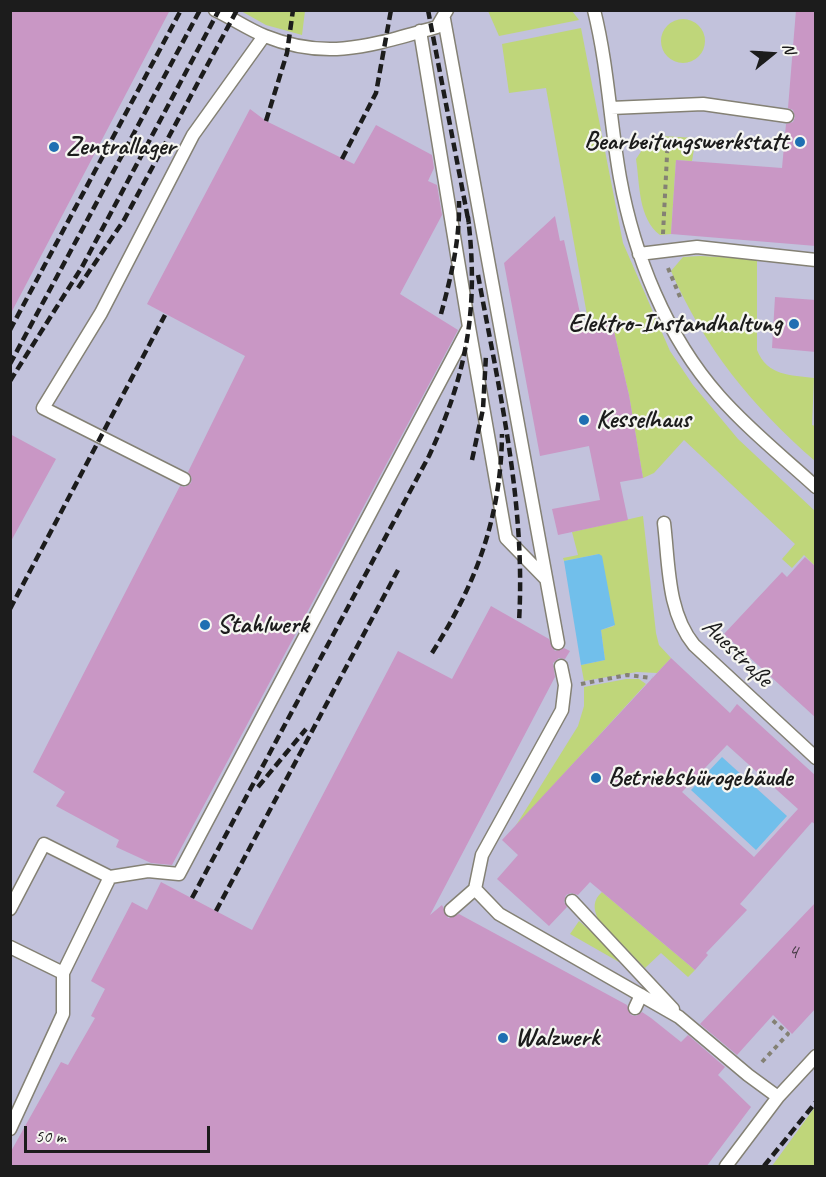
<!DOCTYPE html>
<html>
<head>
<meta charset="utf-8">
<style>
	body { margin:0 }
	#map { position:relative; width:826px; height:1177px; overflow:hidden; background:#ebe6cb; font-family:Caveat,sans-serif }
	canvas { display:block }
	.frame { position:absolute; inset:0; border:12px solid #1c1c1c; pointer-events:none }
	.north { position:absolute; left:742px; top:24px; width:60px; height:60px; -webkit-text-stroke:4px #f6f6f2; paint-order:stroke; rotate:72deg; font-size:16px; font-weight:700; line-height:24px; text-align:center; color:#1c1c1c }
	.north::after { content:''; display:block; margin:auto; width:21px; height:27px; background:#1c1c1c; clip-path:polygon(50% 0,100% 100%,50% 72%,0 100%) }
	.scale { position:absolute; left:24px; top:1126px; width:186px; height:27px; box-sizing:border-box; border:3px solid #1c1c1c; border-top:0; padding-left:8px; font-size:18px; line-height:21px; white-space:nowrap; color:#1c1c1c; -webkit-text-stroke:4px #f6f6f2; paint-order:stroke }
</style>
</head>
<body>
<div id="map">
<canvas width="826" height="1177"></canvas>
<div class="frame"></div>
<div class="north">N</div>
<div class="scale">50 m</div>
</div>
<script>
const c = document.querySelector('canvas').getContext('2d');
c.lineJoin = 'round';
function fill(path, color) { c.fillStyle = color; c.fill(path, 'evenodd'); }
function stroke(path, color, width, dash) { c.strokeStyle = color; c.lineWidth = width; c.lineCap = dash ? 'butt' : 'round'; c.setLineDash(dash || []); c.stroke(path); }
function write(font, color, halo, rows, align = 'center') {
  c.font = font + ' Caveat,sans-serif'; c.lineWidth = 4.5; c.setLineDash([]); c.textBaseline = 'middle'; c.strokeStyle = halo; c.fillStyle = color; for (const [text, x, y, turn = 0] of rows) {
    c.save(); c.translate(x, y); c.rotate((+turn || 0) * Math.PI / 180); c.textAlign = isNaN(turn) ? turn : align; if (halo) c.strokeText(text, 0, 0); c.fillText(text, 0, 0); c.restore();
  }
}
fill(new Path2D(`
	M11,11H815V1166H11Z`), '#c2c2dc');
fill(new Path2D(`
	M241,11H305L302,35L266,25Z
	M488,11H572L579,20L499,36Z
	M661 41a22 22 0 1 1 44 0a22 22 0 1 1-44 0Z
	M581,28L623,243L670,351L693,385L738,439L815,511V566L804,555L792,568L782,559L795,544L684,440L654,473L643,478L629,395L612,323L589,326L546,88L509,93L502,44Z
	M661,136L696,138L692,161L676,160L671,234L660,235C638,218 640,185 636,159L648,141Z
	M700,256L757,259V350C767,376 791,375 814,378L812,425L815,426V461C752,406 705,349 671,271L683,257Z
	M643,516L656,633L659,645L671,658L657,673L637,672L584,681L581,665L605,660L601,630L614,626L599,554L564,561L563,558L578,555L572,532Z
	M626,679H639L646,684L515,827L578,726L584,706V687Z
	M602,892L695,970L688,977L661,953L645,968L598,919C593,908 593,900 602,892Z
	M579,921L619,956V962L570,934Z
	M815,1107V1166H772Z`), '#bfd67a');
fill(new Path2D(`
	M599,554L602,556L615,625L601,630L605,660L581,665L564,561Z
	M722,757L787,816L756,850L691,790Z`), '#71bfeb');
fill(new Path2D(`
	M10,10H170L10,315Z
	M796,10H816V246L671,234L676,160L782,168L786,124L793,122L795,117L793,110L788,108Z
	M250,109L266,121L354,164L376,125L432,155L434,168L428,181L437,185L442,215L400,294L458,330L172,865L151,863L116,847L119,840L56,806L65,792L33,772L180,486L185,487L191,483L192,478L188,472L245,356L147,304Z
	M555,216L560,241L564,240L583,327L612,323L629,395L643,478L620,482L628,520L558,535L552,509L600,500L589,446L540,456L504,263Z
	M775,297L816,300V352L772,348Z
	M10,434L56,459L10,543Z
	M805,557L816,567V718L724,634L782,572L787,577Z
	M491,606L549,639L555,651L564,648L570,651L565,659L559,658L553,663L555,677L430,915L442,905L448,918L459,914L627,1005L631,1015L636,1016L642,1012L651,1018L681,1042L688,1035L725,1067L718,1075L751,1107L706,1167H10V1153L61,1062L68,1065L95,1018L91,1016L105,989L91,981L132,902L147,910L161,882L252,930L398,651L452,679Z
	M671,658L730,713L737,704L816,776V825L812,822L740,904L747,910L706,953L708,955L695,970L590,882L578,895L571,893L566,895L564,902L567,907L549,926L497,879L518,855L502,840ZM727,745L798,809L754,857L682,792Z
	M816,902V1008L792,1034L773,1015L737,1055L700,1024Z`), '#c997c5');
const service = new Path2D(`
	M215,10C232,18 248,29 265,36C329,62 375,44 437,27L447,10
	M594,10C608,66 610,122 620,178C634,255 666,336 719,396C748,429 783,457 816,487
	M444,19L558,643
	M611,108L703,104L787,116
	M639,254L697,247L816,260
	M469,327L506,538L546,579
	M184,479L43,408L101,313L193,135L264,36
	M664,523C669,564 667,612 694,645L816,758
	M561,666L565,685L562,710L482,855L475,889L499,914L679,1017L748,1075L778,1097
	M110,877L148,871L179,874L469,327L420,31
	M572,901L673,1009
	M10,909L44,844L110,877L63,973L10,947
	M451,910L475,889
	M635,1008L641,995
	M10,1129L63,1014V973
	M726,1166L778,1097L816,1056`);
stroke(service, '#848174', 15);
stroke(new Path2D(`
	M663,234L668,136
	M668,268L680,297
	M581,684L627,675L652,678
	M762,1062L788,1034L770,1018`), '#848174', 4, [4.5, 4.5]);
stroke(service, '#fff', 12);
stroke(new Path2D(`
	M428,10L469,224
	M266,121L287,53L293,10
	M342,159L376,93L391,10
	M478,275C499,390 526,504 519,622
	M78,288L124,220L237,10
	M441,314C451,277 460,240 459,201
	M10,330L181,10
	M10,364L200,10
	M10,381L82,267L219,10
	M472,460L483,409L486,355
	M10,609L165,315
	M432,653C476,584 501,518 502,434
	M258,787L306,729
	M192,898L429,456C467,374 479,308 468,217
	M216,911L398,570
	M764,1166L816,1102`), '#1c1c1c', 4.5, [9, 4.5]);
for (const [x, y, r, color] of [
	[800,142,6,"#1f6fb2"],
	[54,147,6,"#1f6fb2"],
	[794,324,6,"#1f6fb2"],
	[584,420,6,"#1f6fb2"],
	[205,625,6,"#1f6fb2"],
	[596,778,6,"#1f6fb2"],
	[503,1038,6,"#1f6fb2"]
]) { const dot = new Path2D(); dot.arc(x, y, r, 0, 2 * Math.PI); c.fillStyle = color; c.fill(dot); stroke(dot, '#f6f6f2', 2); }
write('22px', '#473b46', null, [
	["4",793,952]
]);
write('bold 26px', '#1c1c1c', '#f6f6f2', [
	["Bearbeitungswerkstatt",788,142,"right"],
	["Zentrallager",66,147],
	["Elektro-Instandhaltung",782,324,"right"],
	["Kesselhaus",596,420],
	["Stahlwerk",217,625],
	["Betriebsbürogebäude",608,778],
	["Walzwerk",515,1038]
], 'left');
write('26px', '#1c1c1c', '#f6f6f2', [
	["Auestraße",737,653,44]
]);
</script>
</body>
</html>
